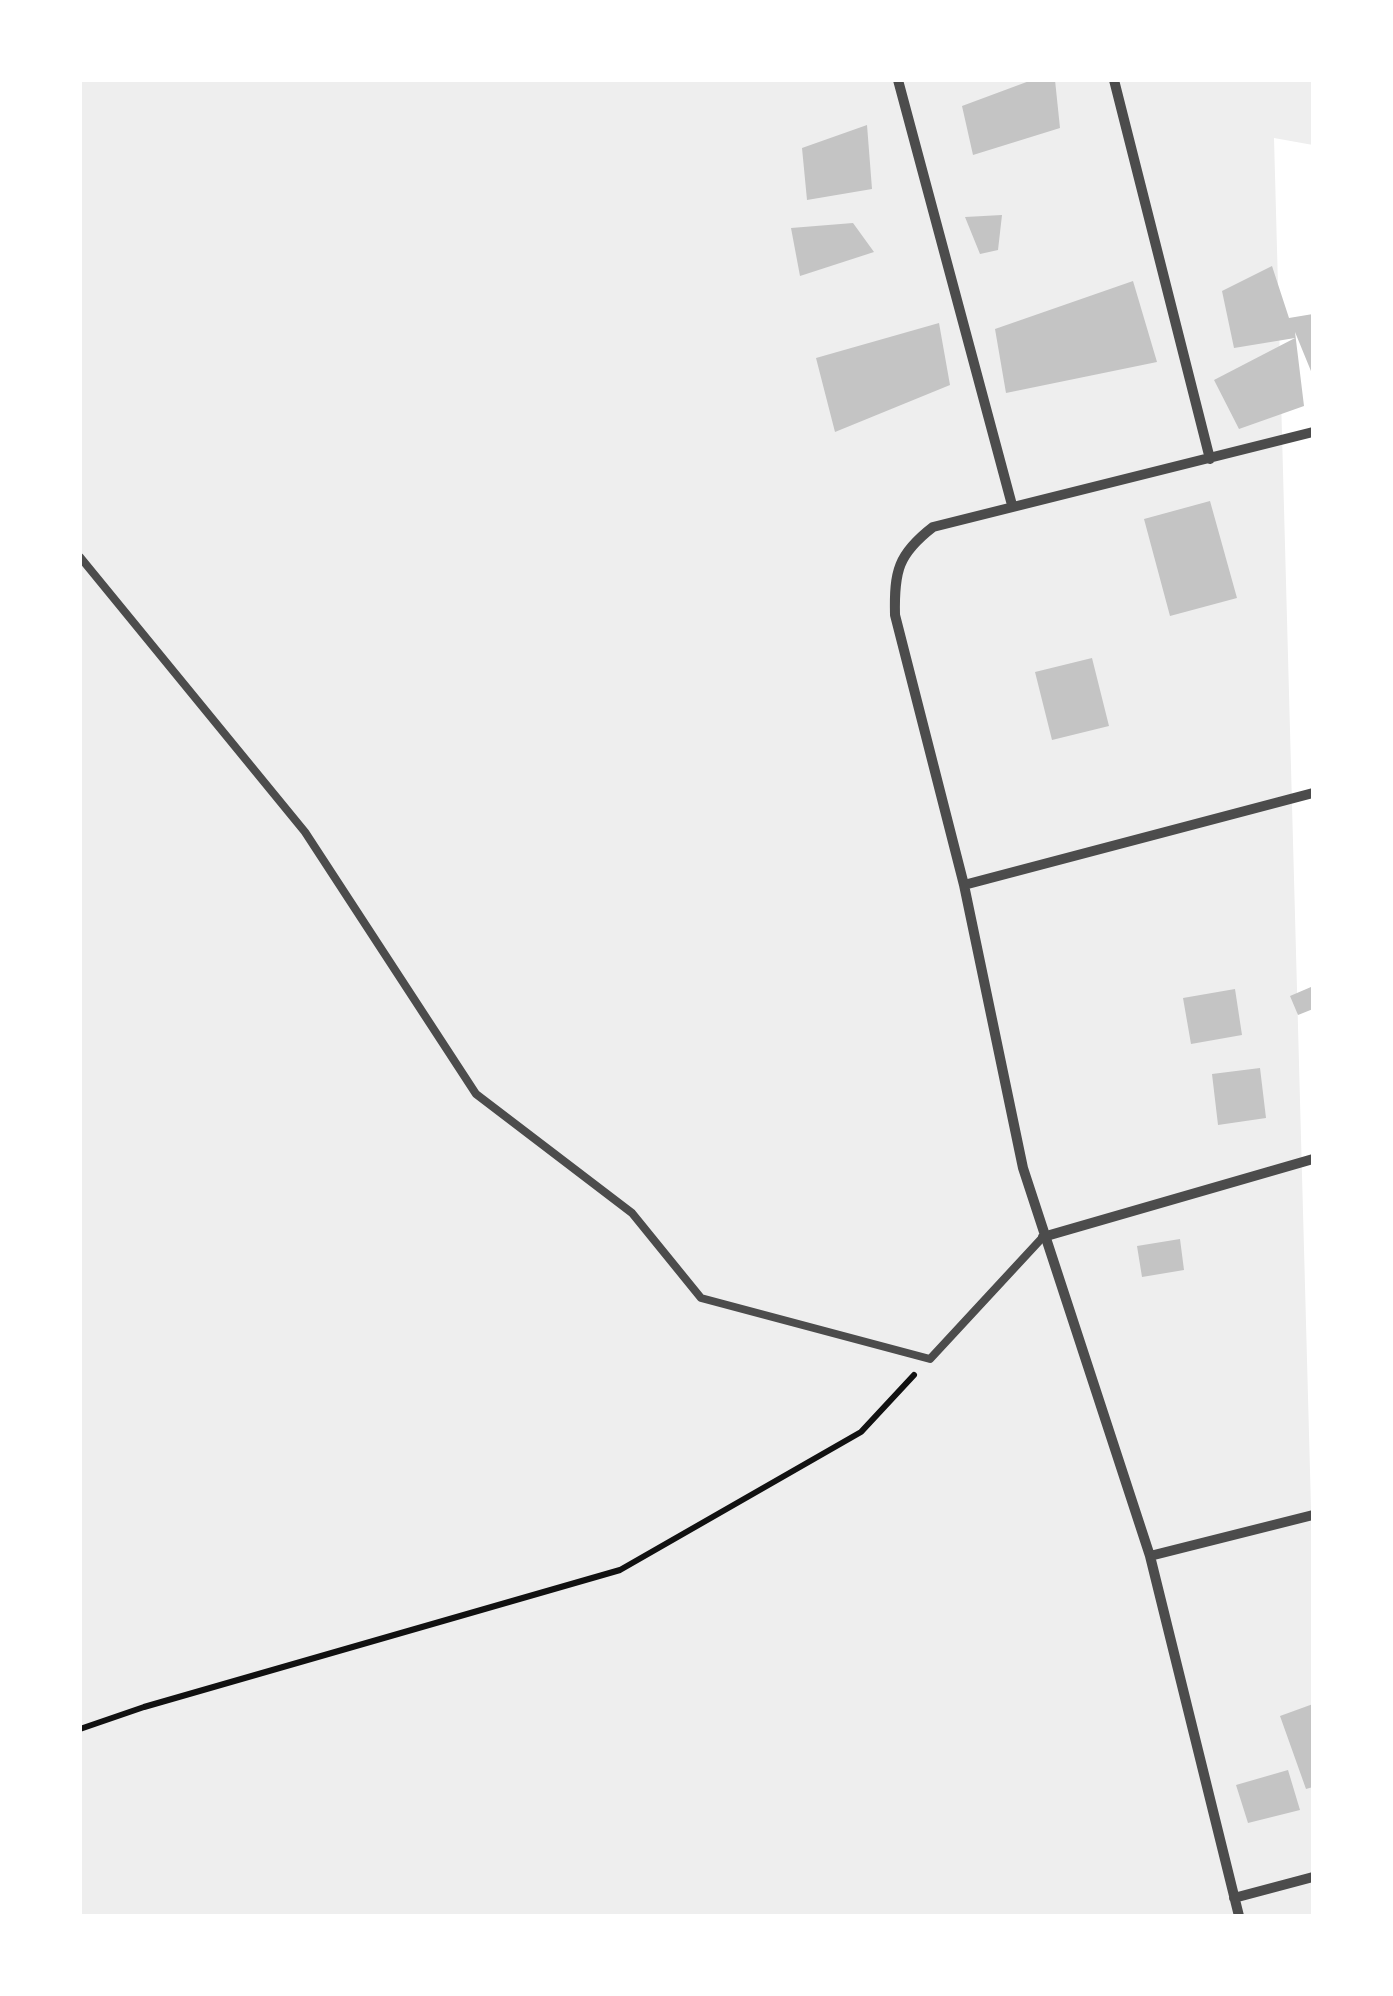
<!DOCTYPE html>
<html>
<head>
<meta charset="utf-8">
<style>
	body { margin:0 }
	#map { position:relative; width:1393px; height:1996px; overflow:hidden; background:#fff; font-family:Karla,sans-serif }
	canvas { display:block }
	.frame { position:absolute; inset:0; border:82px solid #fff; pointer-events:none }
</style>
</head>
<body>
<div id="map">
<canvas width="1393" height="1996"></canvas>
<div class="frame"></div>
</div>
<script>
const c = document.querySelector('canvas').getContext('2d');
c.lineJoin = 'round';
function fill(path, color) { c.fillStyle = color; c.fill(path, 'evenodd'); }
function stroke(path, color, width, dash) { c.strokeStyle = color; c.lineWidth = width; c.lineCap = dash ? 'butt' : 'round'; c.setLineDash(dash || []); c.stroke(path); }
fill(new Path2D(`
	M80,80H1313V145L1274,138L1313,1582V1916H80Z`), '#eee');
fill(new Path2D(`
	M1032,80H1055L1060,128L973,155L962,106Z
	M867,125L872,189L807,200L802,148Z
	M1002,215L998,250L980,254L965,217Z
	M853,223L874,252L800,276L791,228Z
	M1272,266L1289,318L1313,314V376L1295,332L1304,406L1239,429L1214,380L1295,338L1234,348L1222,291Z
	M1133,281L1157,362L1006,393L995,329Z
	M939,323L950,385L835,432L816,358Z
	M1210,501L1237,598L1170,616L1144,519Z
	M1092,658L1109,726L1052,740L1035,672Z
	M1311,987L1313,1009L1298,1015L1290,996Z
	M1235,989L1242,1035L1191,1044L1183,998Z
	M1260,1068L1266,1118L1218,1125L1212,1074Z
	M1180,1239L1184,1270L1142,1277L1137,1246Z
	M1313,1704V1787L1306,1789L1280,1716Z
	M1288,1770L1300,1810L1248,1823L1236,1785Z`), '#c4c4c4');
stroke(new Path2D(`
	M80,1729L144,1707L620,1570L861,1432L914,1375`), '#111', 6);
stroke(new Path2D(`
	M80,557L305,832L476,1094L632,1213L701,1298L930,1359L1043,1237`), '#4c4c4c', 8);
stroke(new Path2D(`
	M898,80L1012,505
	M1114,80L1210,459
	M964,885L1313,793
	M1043,1237L1313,1159
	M1150,1556L1313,1515
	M1234,1898L1313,1877
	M1239,1916L1150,1556L1023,1168L964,885L895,615C894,571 898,554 933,527L1313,432`), '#4c4c4c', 10);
</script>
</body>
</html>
